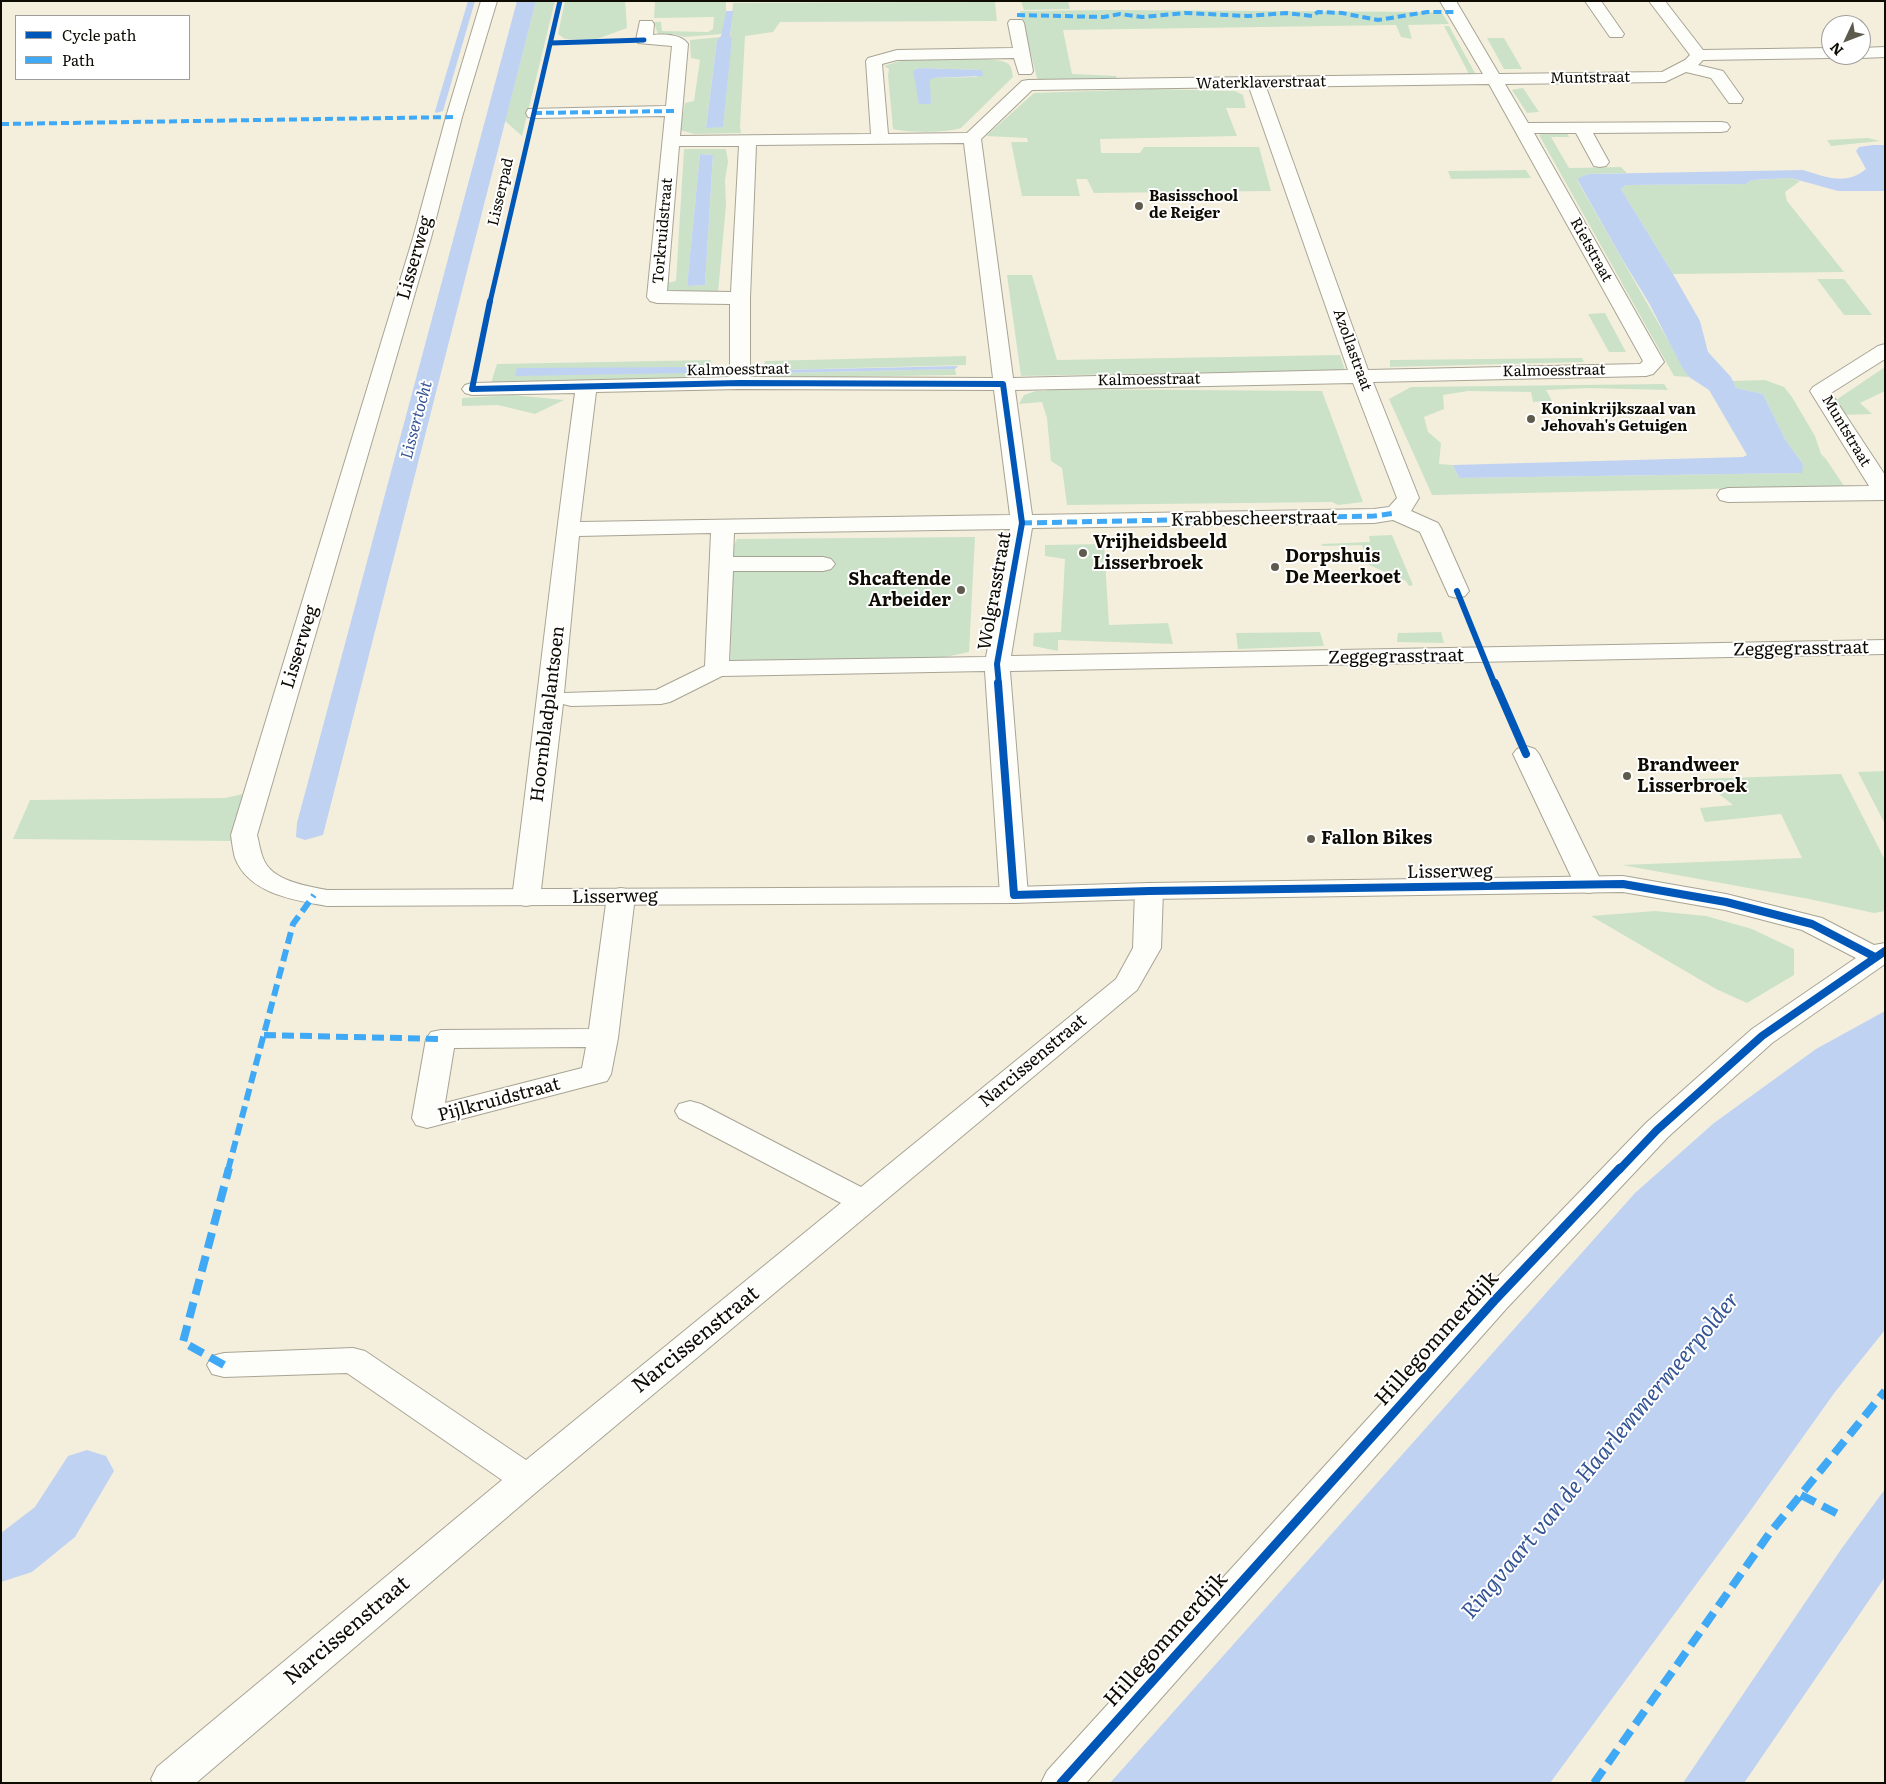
<!DOCTYPE html>
<html>
<head>
<meta charset="utf-8">
<style>
	body { margin:0 }
	#map { position:relative; width:1886px; height:1784px; overflow:hidden; background:#f4efdc; font-family:Literata,serif }
	canvas { display:block }
	.frame { position:absolute; inset:0; border:2px solid #0e0b02; pointer-events:none }
	.legend { position:absolute; left:15px; top:15px; width:175px; height:65px; box-sizing:border-box; background:#fff; border:1px solid #9f9d9a; margin:0; padding:6px 9px; list-style:none; font-size:15px; color:#0e0b02 }
	.legend li { display:flex; align-items:center; gap:10px; height:25px }
	.legend b { width:25px; border:1px solid #9f9d9a }
	.north { position:absolute; left:1821px; top:15px; width:50px; height:50px; box-sizing:border-box; background:#fff; border:1px solid #9f9d9a; border-radius:50%; rotate:227deg; font-size:14px; font-weight:700; line-height:20px; text-align:center; color:#0e0b02 }
	.north::after { content:''; display:block; margin:auto; width:18px; height:22px; background:#5e5b4e; clip-path:polygon(50% 0,100% 100%,50% 72%,0 100%) }
</style>
</head>
<body>
<div id="map">
<canvas width="1886" height="1784"></canvas>
<div class="frame"></div>
<ul class="legend">
<li><b style="height:6px;background:#0057b8"></b>Cycle path</li>
<li><b style="height:6px;background:#3fa9f5"></b>Path</li>
</ul>
<div class="north">N</div>
</div>
<script>
const c = document.querySelector('canvas').getContext('2d');
c.lineJoin = 'round';
function fill(path, color) { c.fillStyle = color; c.fill(path, 'evenodd'); }
function stroke(path, color, width, dash) { c.strokeStyle = color; c.lineWidth = width; c.lineCap = dash ? 'butt' : 'round'; c.setLineDash(dash || []); c.stroke(path); }
function write(font, color, halo, rows, align = 'center') {
  c.font = font + ' Literata,serif'; c.lineWidth = 4; c.setLineDash([]); c.textBaseline = 'middle'; c.strokeStyle = halo; c.fillStyle = color; for (const [text, x, y, turn = 0] of rows) {
    c.save(); c.translate(x, y); c.rotate((+turn || 0) * Math.PI / 180); c.textAlign = isNaN(turn) ? turn : align; if (halo) c.strokeText(text, 0, 0); c.fillText(text, 0, 0); c.restore();
  }
}
fill(new Path2D(`
	M536,1H555L522,136L505,121Z
	M565,1H625L627,28L597,39H565L558,34Z
	M655,1H726V11L722,34L685,37L673,34L658,35L654,22H661L662,31L708,32L713,29L714,17L654,18Z
	M1021,1H1068L1070,9L1024,10Z
	M995,2L997,21L780,22L773,32L745,36L740,127L741,133L694,134L680,130L685,103L694,101L700,60L691,58L690,40L721,37L717,40L706,127H723L733,3Z
	M1108,10L1427,12L1442,13L1449,24L1408,25L1412,39L1401,37L1396,25L1063,30L1072,74L1116,76L1118,80L1038,82L1020,11Z
	M1444,26H1449L1475,73L1469,74Z
	M1487,38H1504L1522,69H1504Z
	M909,58L916,60C935,60 992,55 1007,63C1012,66 1012,71 1013,77L961,128C943,133 911,133 893,129L888,75L889,69L884,66ZM920,68L982,70L977,77L933,78L930,79L913,70Z
	M1523,88L1539,112L1527,113L1512,90Z
	M1151,89L1235,91L1243,95L1246,108H1226L1237,136L1100,139L1101,153H1140L1144,147H1259L1271,191L1094,193L1087,179H1076L1080,196H1022L1011,142H1028L1027,138L986,136L1034,93Z
	M1548,131H1566L1569,137H1551L1569,168L1621,167L1627,173L1588,174L1577,180L1689,377L1674,376L1539,135Z
	M1868,138L1880,141L1831,146L1827,140Z
	M684,149H726L728,162L725,180L726,205L718,293H669L666,283L676,281ZM700,154L713,155L705,285L687,286Z
	M1526,170L1531,178L1451,179L1448,171Z
	M1791,178L1800,181L1785,192L1787,201L1844,272L1673,274L1621,189L1626,185L1746,184L1752,180Z
	M1007,275H1032L1057,360L1340,355L1345,370L1021,376Z
	M1817,279H1844L1872,315H1844Z
	M1605,313L1626,352H1609L1588,314Z
	M966,356V365L782,370V373L955,369L956,375L776,378L763,373L765,361Z
	M1582,358L1584,362L1390,367V360Z
	M711,360L712,377L491,383L497,364Z
	M1885,367V391L1860,403L1872,414L1841,415L1833,402Z
	M1765,380L1784,387L1792,397L1815,436L1821,454L1826,459L1844,486L1432,495L1389,399L1411,387L1664,384L1668,390L1588,388L1546,390L1552,401L1533,402L1531,392L1468,391L1443,395L1444,409L1424,417L1428,432L1441,443L1439,464L1453,465L1459,478L1801,473L1803,464L1786,441L1763,394L1736,388L1732,381Z
	M1047,389L1322,391L1363,502L1338,505L1332,502L1067,505L1062,468L1051,461L1047,418L1042,402L1019,404L1024,395L1036,391H1047Z
	M513,395L564,400L535,414L498,405L462,406V398Z
	M1392,535L1413,585L1409,586L1406,581L1369,565L1362,545L1323,546L1321,544L1370,542L1369,536Z
	M975,537L969,652L941,658L730,662L734,545L737,539Z
	M1104,544L1109,625L1168,623L1173,644L1058,640V651L1033,646L1034,633L1061,632L1065,559L1045,556V545Z
	M1320,632L1324,646L1238,649L1236,633Z
	M1441,632L1444,643L1397,642L1398,633Z
	M1885,771V824L1858,772Z
	M1841,774L1885,860V911L1874,913L1809,899L1622,865L1802,858L1781,814L1705,822L1700,808L1733,805L1700,779Z
	M243,794L232,841L13,839L30,800L225,798Z
	M1655,911L1706,916L1752,929L1794,949V975L1747,1003L1716,989L1591,916Z`), '#cbe2c9');
fill(new Path2D(`
	M517,1H536L323,835L305,840L296,837L297,823Z
	M726,11H733L730,36L732,38L723,127L706,128L717,40L721,36Z
	M920,68L982,70L983,76L933,78L930,80L931,104H919L913,70Z
	M1873,145H1885V191H1838L1791,178L1752,180L1746,184L1626,185L1621,189L1673,274L1700,321L1708,352L1731,377L1736,388L1763,394L1786,441L1803,464L1802,473L1459,478L1453,465L1743,457L1747,455L1709,390L1689,377L1682,367L1649,303L1621,257L1577,179L1588,174L1803,170C1826,177 1846,186 1866,169L1856,151L1859,147Z
	M700,154L713,155L705,285L687,286Z
	M958,366L955,369L782,373V370Z
	M701,367L696,373L515,376L517,368Z
	M1885,1011V1330L1835,1392L1748,1514L1550,1783H1110L1635,1193L1714,1123L1816,1049Z
	M1885,1489V1577L1744,1783H1683L1842,1548Z`), '#c0d2f2');
fill(new Path2D(`
	M468,1H475L443,111L436,113L435,111Z`), '#c0d2f2');
fill(new Path2D(`
	M87,1450L106,1456L114,1471L75,1537L32,1572L1,1582V1533L35,1507L68,1456Z`), '#c0d2f2');
const street = new Path2D(`
	M1440,1H1456L1499,74L1662,72L1685,60L1690,55L1649,1H1665L1703,50L1831,48V55H1838L1831,58L1703,60L1698,65L1723,71L1743,99L1741,103H1729L1711,78L1686,72L1665,82L1505,84L1528,123L1721,122L1727,123L1730,127L1727,131L1721,132L1593,133L1609,162L1606,166L1600,167L1594,166L1576,133H1534L1664,362L1653,374L1646,376L1373,382L1419,498L1411,511L1438,523L1441,528L1469,591L1465,596L1457,598L1449,596L1420,532L1393,520L1374,523L1032,528L1011,656L1885,640V654L1010,671L1028,895L1024,901L1014,903L1004,901L1000,895L985,671L722,676L670,702L661,704L571,706L563,704L540,898L536,904L526,906L516,904L512,898C534,730 552,561 575,393L472,395L465,393L462,389L465,385L472,383L730,377V304L657,303L650,301L647,297L665,116L534,118L528,117L526,113L528,109L666,106L672,46L638,43L636,40L640,21H652L654,24L653,35C664,34 681,34 688,44L680,136L871,134L866,61L868,58L897,50L1013,48L1008,23L1010,20H1022L1024,23L1033,71L1031,74H1019L1014,58L897,60L882,64L888,134L967,133L1022,81L1028,80L1483,74ZM1489,84L1643,361L1640,364L1368,370L1266,87ZM1249,87L1348,370L1013,378L981,139L1032,90ZM964,143L993,378L750,377V298L756,145ZM679,146H739L731,292L667,291ZM1353,383L1397,498L1389,507L1374,509L1032,515L1015,390ZM740,389L994,390L1010,515L580,522L596,392ZM1010,529L986,657L729,661L733,571H823L831,569L835,564L831,559L823,557H733L734,533ZM711,533L705,666L656,690L564,693L579,536Z
	M1585,1H1601L1624,34L1622,37H1610Z
	M1885,47V57L1861,58L1854,55H1861V48Z
	M1885,344V359L1831,393L1885,475V500L1728,502L1720,500L1717,495L1720,490L1728,488L1869,486L1810,391L1813,387L1878,346Z
	M1526,746L1535,749L1539,754L1603,885L1599,891L1589,893L1579,891L1575,885L1513,754L1517,749Z
	M1149,883L1159,885L1163,891L1161,948L1137,990L540,1489L196,1783H153L151,1779L157,1767L502,1480L347,1373L224,1377L212,1374L207,1365L212,1356L224,1353L353,1348L365,1351L526,1460L841,1203L679,1118L675,1111L679,1104L690,1101L701,1104L861,1187L1116,979L1133,948L1135,891L1139,885Z
	M621,888L631,890L635,896L618,1038L611,1074L607,1081L427,1128L416,1125L412,1118L426,1039L431,1032L441,1030L589,1029L607,896L611,890ZM586,1047L582,1068L445,1103L454,1048Z`);
const secondary = new Path2D(`
	M481,1H497L462,117L431,238L257,835C259,842 260,851 263,858C271,881 307,886 327,890L1014,887L1149,883L1623,876L1726,894L1822,918L1874,945L1885,943V964L1772,1043L1668,1137L1506,1309L1086,1783H1041L1047,1771L1482,1293L1646,1123L1752,1029L1856,958L1802,930L1725,910L1623,892L1149,899L1014,903L327,906C294,900 249,894 235,858C233,851 232,842 231,835L413,238L446,117Z`);
stroke(street, '#a8a494', 2);
stroke(secondary, '#a8a494', 2);
fill(street, '#fdfdfa');
fill(secondary, '#fdfdfa');
stroke(new Path2D(`
	M1017,15L1104,17L1120,14L1142,17L1185,13L1248,16L1286,13L1312,16L1318,12L1342,13L1378,20L1427,12H1454
	M534,113L674,111
	M1,124L454,117`), '#3fa9f5', 4, [8, 4]);
stroke(new Path2D(`
	M1022,523L1374,516L1396,513`), '#3fa9f5', 5, [10, 5]);
stroke(new Path2D(`
	M264,1035L441,1039
	M228,1170L293,924L314,895`), '#3fa9f5', 6, [12, 6]);
stroke(new Path2D(`
	M224,1365L183,1342L229,1168
	M1801,1495L1842,1516
	M1594,1783L1769,1534L1885,1391`), '#3fa9f5', 8, [16, 8]);
stroke(new Path2D(`
	M551,43L644,40
	M490,302L560,1`), '#0057b8', 5);
stroke(new Path2D(`
	M490,301L472,389L740,383L1003,384L1022,523L997,664L999,685
	M1457,591L1495,685`), '#0057b8', 6);
stroke(new Path2D(`
	M998,683L1014,895L1149,891L1623,884L1726,902L1812,924L1875,957
	M1495,683L1526,754
	M1619,1170L1657,1130L1762,1036L1885,951`), '#0057b8', 8);
stroke(new Path2D(`
	M1061,1783L1494,1301L1620,1168`), '#0057b8', 9);
for (const [x, y, r, color] of [
	[1139,206,5,"#5e5b4e"],
	[1531,419,5,"#5e5b4e"],
	[1083,553,5,"#5e5b4e"],
	[1275,567,5,"#5e5b4e"],
	[961,590,5,"#5e5b4e"],
	[1627,776,5,"#5e5b4e"],
	[1311,839,5,"#5e5b4e"]
]) { const dot = new Path2D(); dot.arc(x, y, r, 0, 2 * Math.PI); c.fillStyle = color; c.fill(dot); stroke(dot, '#fff', 2); }
write('15px', '#0e0b02', '#fff', [
	["Muntstraat",1590,78,-1],
	["Waterklaverstraat",1261,83,-1],
	["Lisserpad",501,192,-77],
	["Torkruidstraat",663,231,-85],
	["Rietstraat",1591,250,61],
	["Azollastraat",1352,350,70],
	["Kalmoesstraat",738,370,-1],
	["Kalmoesstraat",1554,371,-1],
	["Kalmoesstraat",1149,380,-1],
	["Muntstraat",1846,431,59]
]);
write('bold 15px', '#0e0b02', '#fff', [
	["Basisschool",1149,197],
	["de Reiger",1149,214],
	["Koninkrijkszaal van",1541,410],
	["Jehovah's Getuigen",1541,427]
], 'left');
write('italic 16px', '#345494', '#fff', [
	["Lissertocht",417,420,-75]
]);
write('18px', '#0e0b02', '#fff', [
	["Lisserweg",415,258,-74],
	["Krabbescheerstraat",1254,519,-1],
	["Wolgrasstraat",995,591,-80],
	["Lisserweg",300,647,-73],
	["Zeggegrasstraat",1801,649,-1],
	["Zeggegrasstraat",1396,657,-1],
	["Hoornbladplantsoen",548,714,-83],
	["Lisserweg",1450,872,-1],
	["Lisserweg",615,897,-1],
	["Narcissenstraat",1033,1061,-40],
	["Pijlkruidstraat",499,1100,-15]
]);
write('bold 18px', '#0e0b02', '#fff', [
	["Vrijheidsbeeld",1093,543],
	["Lisserbroek",1093,564],
	["Dorpshuis",1285,557],
	["De Meerkoet",1285,578],
	["Shcaftende",951,580,"right"],
	["Arbeider",951,601,"right"],
	["Brandweer",1637,766],
	["Lisserbroek",1637,787],
	["Fallon Bikes",1321,839]
], 'left');
write('21px', '#0e0b02', '#fff', [
	["Hillegommerdijk",1437,1339,-48],
	["Narcissenstraat",696,1340,-39],
	["Narcissenstraat",347,1631,-40],
	["Hillegommerdijk",1166,1640,-48]
]);
write('italic 22px', '#345494', '#fff', [
	["Ringvaart van de Haarlemmermeerpolder",1601,1456,-50]
]);
</script>
</body>
</html>
